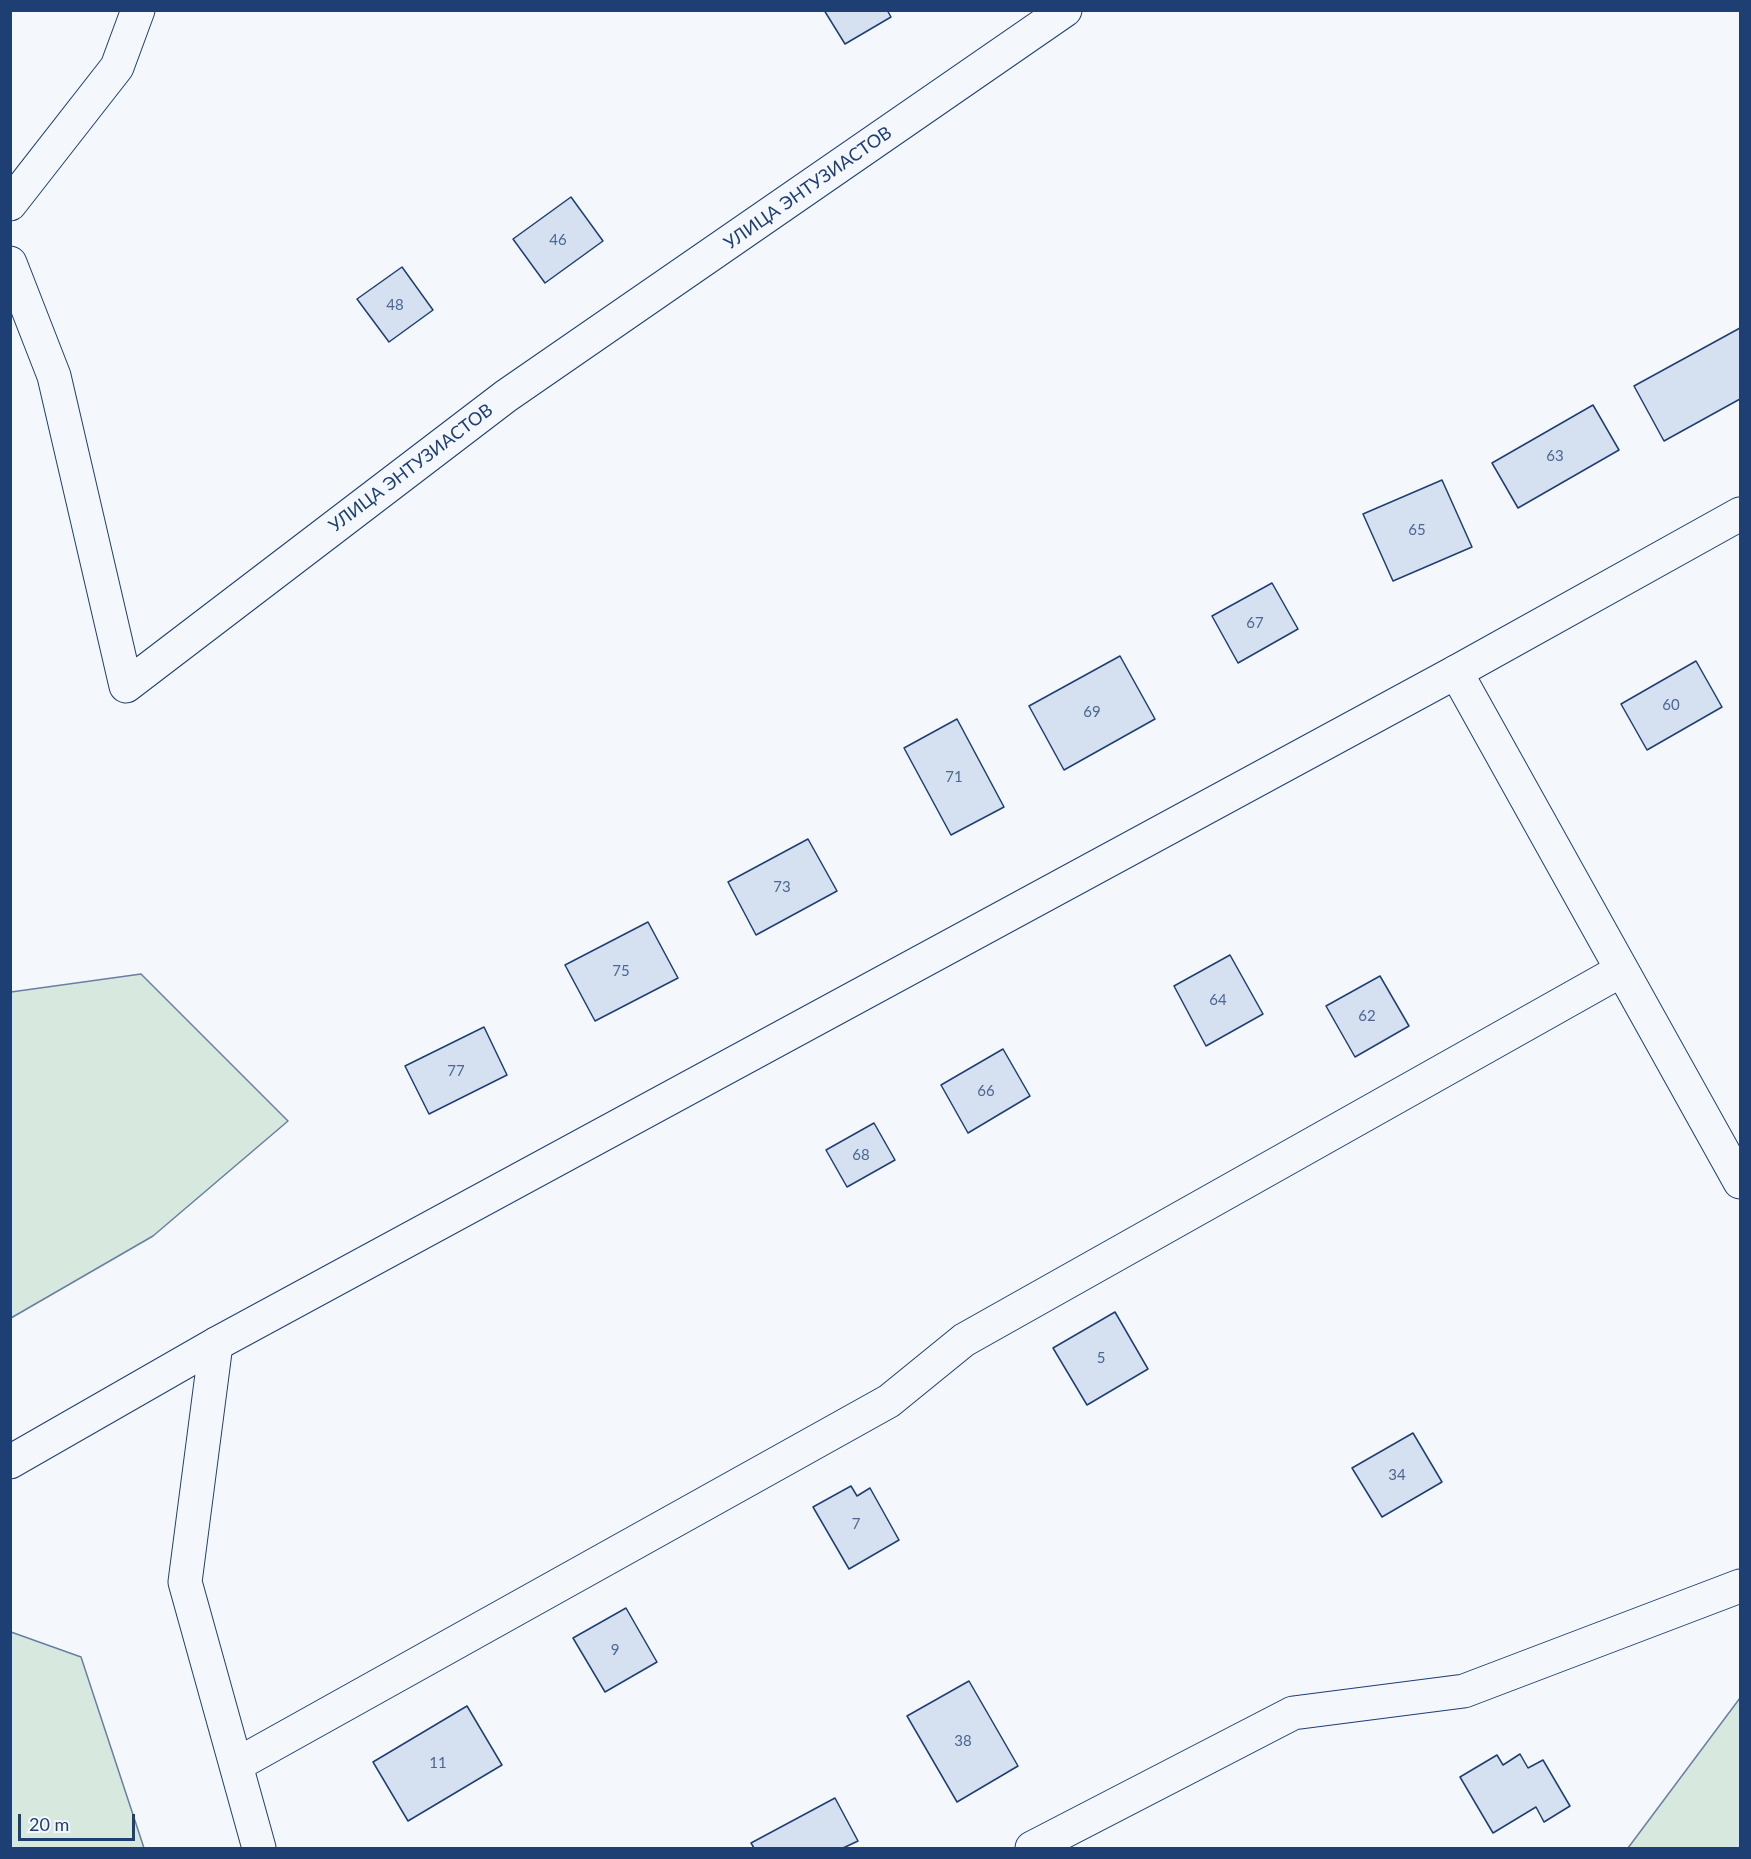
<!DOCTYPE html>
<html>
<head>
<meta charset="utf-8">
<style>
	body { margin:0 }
	#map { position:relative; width:1751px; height:1859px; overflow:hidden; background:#f4f7fb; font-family:Lato,sans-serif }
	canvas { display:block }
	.frame { position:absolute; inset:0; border:12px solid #1d3f73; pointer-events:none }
	.scale { position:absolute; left:18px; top:1814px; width:117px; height:27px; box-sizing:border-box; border:3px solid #1d3f73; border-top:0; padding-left:8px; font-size:18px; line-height:21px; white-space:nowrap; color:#1d3f73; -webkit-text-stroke:4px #f4f7fb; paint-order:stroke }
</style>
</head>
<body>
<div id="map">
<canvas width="1751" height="1859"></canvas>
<div class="frame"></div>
<div class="scale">20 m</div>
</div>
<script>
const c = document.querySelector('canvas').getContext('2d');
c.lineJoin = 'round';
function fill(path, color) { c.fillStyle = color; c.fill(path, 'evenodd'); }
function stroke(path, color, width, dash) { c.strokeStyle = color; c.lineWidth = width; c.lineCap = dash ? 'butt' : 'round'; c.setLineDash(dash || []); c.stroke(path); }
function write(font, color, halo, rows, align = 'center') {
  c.font = font + ' Lato,sans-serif'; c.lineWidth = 4.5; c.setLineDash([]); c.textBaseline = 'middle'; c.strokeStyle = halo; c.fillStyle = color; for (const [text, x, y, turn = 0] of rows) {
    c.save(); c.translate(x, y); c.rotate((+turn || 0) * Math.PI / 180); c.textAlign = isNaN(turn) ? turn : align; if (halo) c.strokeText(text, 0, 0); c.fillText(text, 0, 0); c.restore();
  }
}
const green = new Path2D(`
	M141,974L288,1121L153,1236L11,1318V992Z
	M11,1632L81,1657L144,1848H11Z
	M1740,1698V1848H1628Z`);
fill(green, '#d7e8df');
stroke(green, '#687fa3', 1.5);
const building = new Path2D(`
	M824,10H887L891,17L845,44Z
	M571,197L603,241L545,283L513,239Z
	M402,267L433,310L389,342L357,299Z
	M1740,328V399L1664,441L1634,386Z
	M1593,405L1619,450L1518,508L1492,463Z
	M1442,480L1472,547L1393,581L1363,514Z
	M1272,583L1298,629L1238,663L1212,616Z
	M1120,656L1155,719L1064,770L1029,706Z
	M1696,661L1722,707L1647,750L1621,704Z
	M957,719L1004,807L951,835L904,748Z
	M808,839L837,891L756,935L728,882Z
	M648,922L678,978L595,1021L565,965Z
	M1230,955L1263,1014L1206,1046L1174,986Z
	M1380,976L1409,1026L1355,1057L1326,1006Z
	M484,1027L507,1075L429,1114L405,1066Z
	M1003,1049L1030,1096L968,1133L941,1085Z
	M874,1123L895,1160L847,1187L826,1150Z
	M1115,1312L1148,1369L1087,1405L1053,1348Z
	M1413,1433L1442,1482L1382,1517L1352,1468Z
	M851,1486L857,1496L870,1488L899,1540L849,1569L813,1507Z
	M626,1608L657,1662L605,1692L573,1638Z
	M969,1681L1018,1766L957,1802L907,1716Z
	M467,1706L502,1765L408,1821L373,1762Z
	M1520,1754L1528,1768L1543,1760L1570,1806L1544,1822L1536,1807L1493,1833L1460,1777L1497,1755L1503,1765Z
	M835,1798L858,1841L843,1848H754L751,1843Z`);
fill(building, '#d5e0f0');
stroke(building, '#1d3f73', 1.5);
const street = new Path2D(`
	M10,204L117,67L138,10
	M10,263L54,376L126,686L506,396L1065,10
	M1456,672L1740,1182
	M216,1344L185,1582L259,1848
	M236,1765L889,1401L964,1340L1622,970
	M1032,1848L1293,1713L1464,1691L1740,1586`);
const secondary = new Path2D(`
	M10,1462L216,1344L1456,672L1740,514`);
stroke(street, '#1d3f73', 35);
stroke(secondary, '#1d3f73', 35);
stroke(street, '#f4f7fb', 33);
stroke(secondary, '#f4f7fb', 33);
write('15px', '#4b6792', null, [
	["46",558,240],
	["48",395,305],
	["63",1555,456],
	["65",1417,530],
	["67",1255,623],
	["60",1671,705],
	["69",1092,712],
	["71",954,777],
	["73",782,887],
	["75",621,971],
	["64",1218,1000],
	["62",1367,1016],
	["77",456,1071],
	["66",986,1091],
	["68",861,1155],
	["5",1101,1358],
	["34",1397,1475],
	["7",856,1524],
	["9",615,1650],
	["38",963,1741],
	["11",438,1763]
]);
write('18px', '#1d3f73', '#f4f7fb', [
	["УЛИЦА ЭНТУЗИАСТОВ",808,188,-35],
	["УЛИЦА ЭНТУЗИАСТОВ",411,468,-37]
]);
</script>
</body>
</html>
